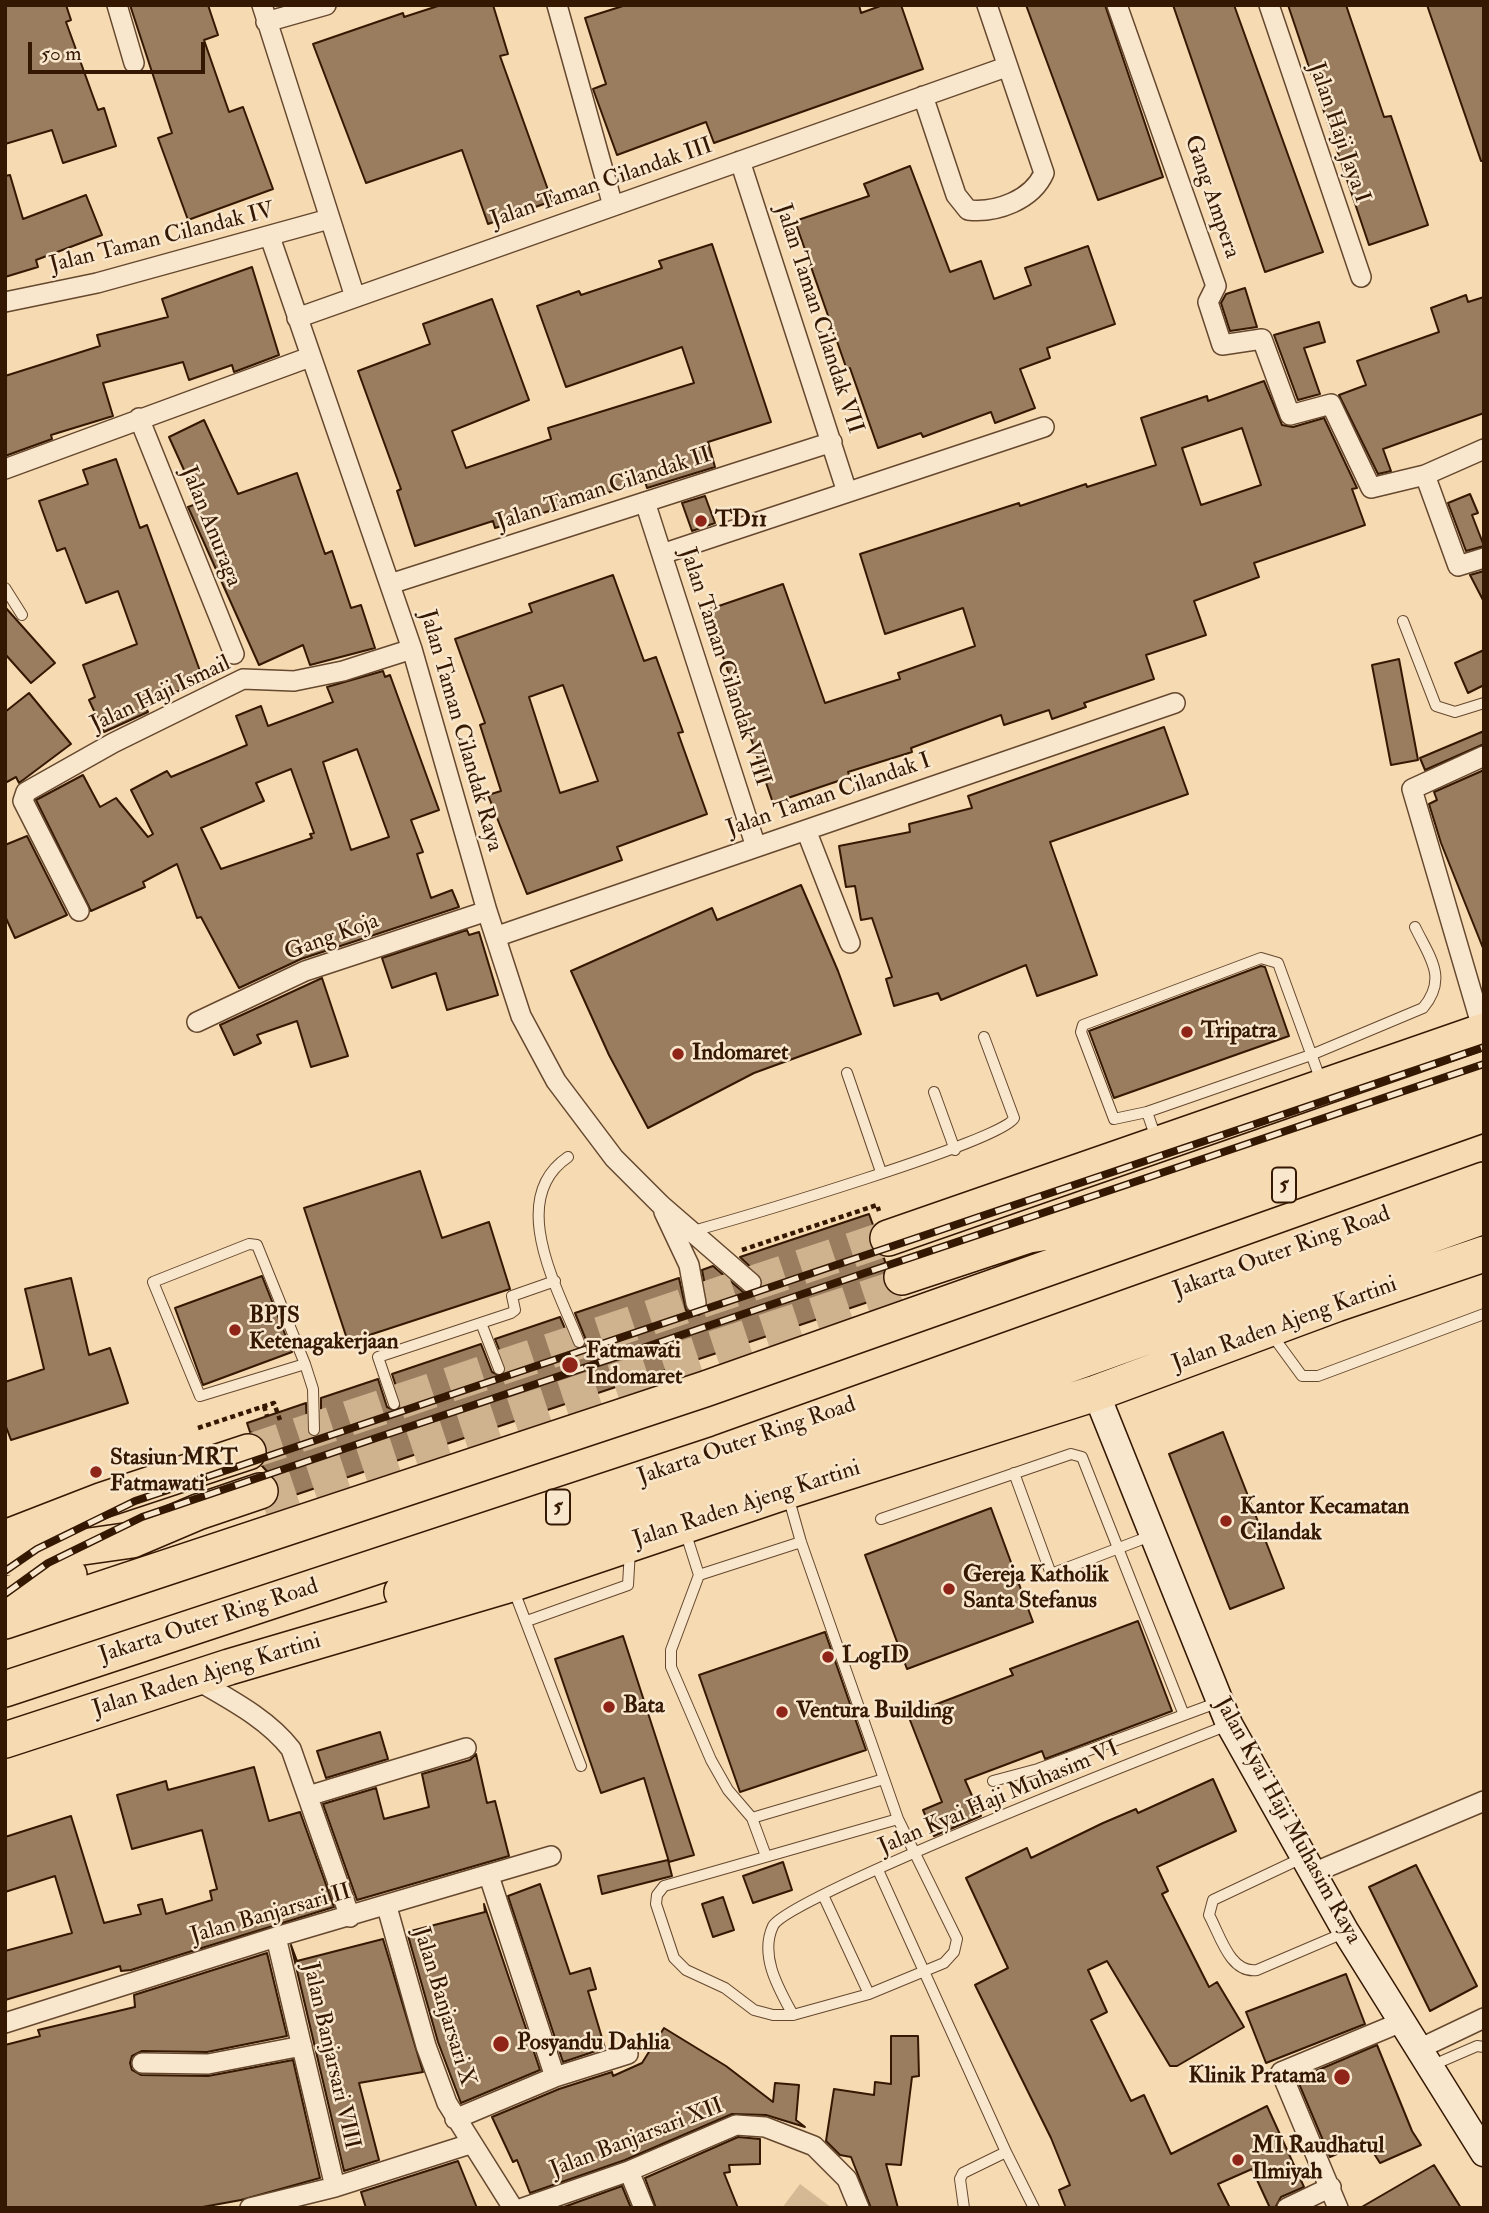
<!DOCTYPE html>
<html>
<head>
<meta charset="utf-8">
<style>
	body { margin:0 }
	#map { position:relative; width:1489px; height:2213px; overflow:hidden; background:#f6dab2; font-family:"IM FELL Double Pica",serif }
	canvas { display:block }
	.frame { position:absolute; inset:0; border:7px solid #351802; pointer-events:none }
	.scale { position:absolute; left:28px; top:42px; width:177px; height:32px; box-sizing:border-box; border:4px solid #351802; border-top:0; padding-left:9px; font-size:21px; line-height:24px; white-space:nowrap; color:#351802; -webkit-text-stroke:5px #f9e7cd; paint-order:stroke }
</style>
</head>
<body>
<div id="map">
<canvas width="1489" height="2213"></canvas>
<div class="frame"></div>
<div class="scale">50 m</div>
</div>
<script>
const c = document.querySelector('canvas').getContext('2d');
c.lineJoin = 'round';
function fill(path, color) { c.fillStyle = color; c.fill(path, 'evenodd'); }
function stroke(path, color, width, dash) { c.strokeStyle = color; c.lineWidth = width; c.lineCap = dash ? 'butt' : 'round'; c.setLineDash(dash || []); c.stroke(path); }
function write(font, color, halo, rows, align = 'center') {
  c.font = font + ' "IM FELL Double Pica",serif'; c.lineWidth = 5; c.setLineDash([]); c.textBaseline = 'middle'; c.strokeStyle = halo; c.fillStyle = color; for (const [text, x, y, turn = 0] of rows) {
    c.save(); c.translate(x, y); c.rotate((+turn || 0) * Math.PI / 180); c.textAlign = isNaN(turn) ? turn : align; if (halo) c.strokeText(text, 0, 0); c.fillText(text, 0, 0); c.restore();
  }
}
fill(new Path2D(`
	M800,2184L832,2208H782Z`), '#d5b994');
const building = new Path2D(`
	M5,5H66L71,20L66,22L98,110L104,108L116,146L63,163L52,130L5,144Z
	M130,5H208L218,35L204,40L229,112L243,107L273,189L188,220L158,138L172,133Z
	M441,5H493L508,54L500,56L552,201L488,224L462,150L366,183L313,44L403,13L404,17Z
	M626,5H859L861,13L883,5H901L923,69L714,143L706,122L617,155L593,89L606,84L585,18Z
	M1026,5H1105L1163,177L1098,200Z
	M1173,5H1234L1323,252L1265,272Z
	M1288,5H1346L1384,117L1391,116L1428,225L1369,245Z
	M1427,5H1484V161H1481Z
	M910,166L950,272L981,261L994,299L1031,285L1025,268L1088,246L1115,324L1047,348L1050,358L1020,369L1035,408L995,423L991,412L923,437L921,433L878,448L850,368L847,370L795,221L869,196L864,184Z
	M10,175L23,219L86,195L102,235L36,260L38,267L5,277V176Z
	M712,244L771,422L708,442L715,467L647,488L645,481L495,528L493,521L415,546L397,491L401,489L358,371L430,344L423,324L492,299L529,400L452,431L466,468L551,439L548,428L694,383L682,347L566,387L537,306L579,291L581,295L662,268L659,261Z
	M252,267L279,355L234,372L232,365L189,380L183,362L103,383L113,416L51,435L52,439L5,456V376L100,346L97,335L168,317L162,299Z
	M1245,288L1257,327L1230,331L1221,303L1226,294Z
	M1466,295L1468,302L1484,297V413L1383,449L1391,471L1378,474L1339,395L1366,385L1357,361L1439,332L1431,308Z
	M1319,322L1325,342L1304,348L1320,394L1298,400L1274,335Z
	M1264,381L1282,425L1293,427L1324,418L1357,488L1352,489L1365,525L1254,563L1259,577L1194,601L1206,635L1146,655L1154,679L1084,703L1086,707L1052,719L1049,710L1004,725L1001,715L911,748L912,752L848,772L850,777L773,803L707,610L783,584L825,703L900,679L898,673L975,646L963,608L885,634L860,554L1019,503L1020,506L1086,484L1087,487L1156,465L1141,418L1207,396L1208,401ZM1242,428L1261,485L1201,505L1182,448Z
	M204,420L238,494L297,473L325,554L332,551L351,608L361,605L375,648L310,665L303,645L259,665L188,507L199,503L169,437Z
	M116,459L140,528L147,525L204,682L144,703L148,712L104,732L89,700L95,697L83,665L137,644L118,591L86,603L65,548L57,551L39,501L88,484L83,470Z
	M1470,494L1478,513L1472,515L1484,546L1466,551L1448,503Z
	M705,496L715,523L692,531L682,503Z
	M1484,571V602L1470,575Z
	M613,575L644,661L656,657L683,732L678,733L707,814L617,847L622,860L527,894L488,795L501,791L480,725L485,723L455,639L532,612L529,604ZM563,685L598,781L560,793L529,697Z
	M5,607L55,663L31,683L5,654Z
	M1484,650V685L1468,693L1455,663Z
	M1399,659L1418,760L1391,765L1372,665Z
	M383,671L385,677L390,675L439,810L411,820L423,852L417,854L431,898L452,890L459,907L301,959L239,988L201,917L197,918L177,864L143,882L145,887L91,911L36,800L83,775L100,807L116,798L148,837L153,834L131,790L167,771L171,777L247,745L236,716L261,706L268,726L333,702L327,687ZM357,749L389,837L351,850L323,762ZM291,769L314,833L310,834L312,838L221,869L201,828L264,801L256,783Z
	M29,693L71,744L19,783L16,777L5,783V712Z
	M1164,727L1188,794L1050,842L1097,975L1037,996L1026,965L941,1000L938,993L894,1006L886,979L892,977L872,918L861,920L855,886L846,887L839,846L910,832L909,824L972,808L968,796Z
	M1484,731V744L1425,770L1420,758Z
	M1484,770V948H1483L1441,843L1429,804L1437,800L1434,792Z
	M27,836L67,915L15,938L5,916V845Z
	M801,885L838,971L861,1034L754,1073L648,1128L609,1055L571,971L712,908L717,920Z
	M467,930L469,935L479,932L498,995L447,1010L436,973L392,988L382,958Z
	M1261,966L1265,967L1289,1036L1114,1098L1089,1031Z
	M322,978L348,1056L311,1067L297,1021L257,1035L261,1043L234,1055L220,1025Z
	M420,1171L442,1238L489,1222L510,1289L348,1342L304,1208Z
	M869,1214L873,1225L868,1234L869,1244L874,1253L884,1258L886,1265L883,1283L892,1294L277,1501L279,1484L262,1466L267,1457V1445L261,1437L250,1432L247,1423L306,1403L307,1433L317,1437L321,1430V1398L378,1379L387,1407L396,1411L401,1402L392,1374L481,1344L492,1372L501,1376L506,1367L495,1339L560,1317L572,1345L581,1349L586,1340L575,1313L679,1278L686,1310L699,1315L704,1312L708,1301L702,1270L713,1266L743,1292L754,1295L761,1290L762,1278L740,1257Z
	M262,1276L292,1352L203,1385L175,1308Z
	M71,1278L89,1355L110,1348L128,1403L11,1440L5,1424V1382L44,1369L25,1289Z
	M1223,1432L1284,1588L1230,1609L1169,1454Z
	M991,1508L1033,1622L907,1669L865,1555Z
	M1138,1621L1172,1711L1045,1759L1042,1751L965,1780L981,1816L934,1836L923,1810L942,1802L908,1715L1013,1675L1010,1669Z
	M825,1632L866,1750L740,1792L699,1675Z
	M623,1636L694,1855L669,1862L644,1778L601,1793L555,1659Z
	M380,1732L388,1759L326,1778L317,1751Z
	M476,1754L487,1803L495,1801L509,1856L357,1900L323,1804L376,1788L384,1819L429,1807L422,1774L470,1760Z
	M254,1767L269,1821L300,1812L334,1907L131,1970L121,1971L120,1966L5,2000V1951L72,1933L55,1876L5,1892V1837L71,1816L104,1923L141,1914L138,1905L162,1899L166,1914L212,1900L210,1891L217,1889L202,1830L132,1849L117,1795L166,1781L168,1790Z
	M1213,1779L1236,1831L1157,1867L1168,1891L1162,1894L1209,1987L1217,1982L1244,2027L1177,2066H1170L1107,1961L1088,1970L1107,2012L1091,2020L1131,2101L1144,2095L1171,2154L1267,2106L1304,2187L1281,2197L1275,2208H1270L1252,2169L1218,2184L1230,2208H1066L1059,2190L1070,2185L1051,2138L975,1985L1008,1968L966,1878L1027,1848L1031,1858L1103,1823L1136,1809L1138,1813Z
	M668,1860L672,1876L602,1894L598,1876Z
	M783,1862L792,1890L753,1903L743,1876Z
	M1416,1865L1477,1986L1430,2011L1369,1887Z
	M540,1884L570,1974L590,1968L596,1989L588,1991L605,2048L563,2062L508,1896Z
	M723,1897L734,1930L713,1937L702,1904Z
	M484,1904L540,2070L461,2103L438,2042L407,1932L485,1912Z
	M383,1939L423,2072L359,2083L379,2160L344,2171L291,1945L297,1961Z
	M267,1953L287,2036L207,2052L142,2051L132,2056L130,2063L132,2070L141,2075L208,2076L293,2060L320,2178L241,2200L197,2208H5V2045L40,2036L38,2030L135,2007L134,1995Z
	M1346,1974L1365,2024L1266,2063L1246,2012Z
	M664,2028L726,2066L773,2102L775,2083L799,2085L796,2120L805,2127L766,2115L732,2114L625,2160L530,2193L517,2160L513,2162L492,2117L559,2089L612,2072L613,2076L642,2063Z
	M891,2036H918L919,2076L912,2077L901,2165L886,2164L898,2208H871L851,2157L840,2155L826,2141L834,2089L874,2095L875,2082L891,2084Z
	M1377,2045L1412,2131L1421,2145L1380,2163L1366,2141L1330,2157L1297,2079Z
	M738,2137L760,2139V2164L729,2165L730,2172L724,2173L738,2208H656L645,2178Z
	M458,2161L477,2208H366L361,2192Z
	M1434,2165L1461,2208H1360Z
	M622,2186L631,2208H561Z`);
fill(building, '#997d5e');
stroke(building, '#351802', 2);
stroke(new Path2D(`
	M248,1452L888,1238
	M261,1498L905,1285`), '#cfb38f', 35, [35, 18]);
const lane = new Path2D(`
	M5,588L22,615
	M1403,621L1436,706L1455,712L1484,703
	M847,1073L881,1172
	M934,1092L955,1150
	M1147,1112L1114,1119L1081,1032L1083,1025L1261,958L1278,963L1321,1081
	M1156,1138L1147,1112L1311,1055L1423,1008C1448,978 1430,958 1415,927
	M568,1157C506,1199 558,1289 579,1342
	M693,1231C733,1220 1006,1140 1014,1118L984,1037
	M249,1244L257,1245L305,1364L200,1396L153,1282Z
	M481,1323L499,1369
	M1272,1335L1302,1376H1318L1484,1314
	M305,1364L313,1389L314,1430
	M394,1404L378,1357L511,1313L515,1310L512,1296L555,1281
	M1014,1473L1051,1574L1153,1535
	M788,1496L801,1542L898,1819L957,1939L954,1952L944,1963L869,1994L793,2015H773L754,2010L725,1988L686,1970L674,1958L656,1904L657,1895L664,1886L898,1819
	M881,1519L1071,1454L1082,1457L1184,1715
	M685,1531L699,1575L671,1650V1667L711,1760L728,1790L752,1818L766,1856
	M699,1575L801,1542
	M514,1591L581,1766
	M527,1621L628,1585L630,1550
	M993,1781L1038,1769L1219,1702
	M752,1818L884,1779
	M1302,1858L1213,1900L1209,1915C1220,1935 1230,1974 1257,1970L1346,1932
	M878,1870L1006,2152
	M823,1895L869,1994
	M793,2015C779,1989 759,1956 773,1926C786,1897 1172,1747 1228,1725
	M1433,2065L1477,2046L1484,2047
	M964,2208L960,2179L963,2173L1006,2152L1034,2208`);
const street = new Path2D(`
	M117,5L134,63
	M262,5L355,297
	M557,5L613,206
	M1117,5L1216,286L1208,302L1222,345L1262,339L1290,415L1331,404L1371,488L1425,475L1484,449
	M1269,5L1361,277
	M266,22L326,5
	M923,96L956,195L968,210C997,213 1032,200 1044,173L987,5
	M740,161L847,492
	M270,237L412,649L487,911L521,1016L556,1081L614,1158L661,1205L751,1283
	M5,302L97,283L329,219
	M297,318L1006,67
	M139,418L234,654
	M5,469L310,357
	M1425,475L1458,566L1484,558
	M645,502L756,847
	M662,554L1044,427
	M390,584L832,442
	M806,830L850,943
	M79,911L23,801L26,792L113,743L243,679L294,681L343,671L412,649
	M498,936L1175,703
	M197,1022L305,971L487,911
	M1483,1031L1412,789L1484,756
	M664,1212L689,1265L696,1303
	M195,1679C229,1699 267,1718 291,1749L350,1917
	M308,1796L466,1748
	M1313,1873L1484,1801
	M489,1876L555,2077
	M387,1907L426,2046L447,2103L513,2208
	M276,1937L335,2187
	M5,2023L276,1937L551,1856
	M1421,2048L1484,2018
	M142,2063L208,2064L302,2046
	M455,2119L555,2077L628,2054
	M629,2171L644,2208
	M250,2208L335,2187L470,2144
	M523,2208L629,2171L736,2125L765,2127L814,2146L847,2179L859,2208
	M1287,2208L1331,2187
	M1338,2208L1281,2072L1404,2021`);
const secondary = new Path2D(`
	M1096,1393L1229,1724L1346,1932L1484,2153`);
const highway = new Path2D(`
	M888,1238L1484,1031
	M902,1277L1029,1235L1054,1231L1484,1085
	M5,1538L103,1500L248,1452
	M5,1558L132,1540L198,1512L260,1491
	M402,1592L1043,1374L1484,1216
	M5,1595L69,1575
	M5,1621L705,1389L1484,1114
	M5,1689L720,1453L1484,1180
	M5,1740L229,1667L511,1584L787,1491L1096,1393L1336,1304L1484,1254`);
stroke(lane, '#65482e', 12);
stroke(street, '#65482e', 22);
stroke(secondary, '#351802', 29);
stroke(highway, '#351802', 38);
stroke(new Path2D(`
	M742,1250L877,1205L879,1211
	M264,1406L267,1416
	M198,1428L274,1403L280,1420`), '#351802', 4.5, [5, 3.5]);
stroke(lane, '#f9e7cd', 10);
stroke(street, '#f9e7cd', 19);
stroke(secondary, '#f9e7cd', 26);
stroke(highway, '#f6dab2', 35);
const rail = new Path2D(`
	M5,1571L37,1549L135,1501L1484,1047
	M5,1594L48,1563L142,1517L1484,1064`);
stroke(rail, '#351802', 8);
stroke(rail, '#f9e7cd', 5, [16]);
for (const [x, y, r, color] of [
	[701,521,7,"#8f2418"],
	[1187,1032,7,"#8f2418"],
	[678,1054,7,"#8f2418"],
	[235,1330,7,"#8f2418"],
	[570,1365,9,"#8f2418"],
	[96,1472,7,"#8f2418"],
	[1226,1521,7,"#8f2418"],
	[949,1589,7,"#8f2418"],
	[828,1657,7,"#8f2418"],
	[609,1707,7,"#8f2418"],
	[782,1712,7,"#8f2418"],
	[501,2044,9,"#8f2418"],
	[1342,2077,9,"#8f2418"],
	[1238,2160,7,"#8f2418"]
]) { const dot = new Path2D(); dot.arc(x, y, r, 0, 2 * Math.PI); c.fillStyle = color; c.fill(dot); stroke(dot, '#f9e7cd', 2.5); }
for (const [x, y, w] of [
	[1284,1185,24],
	[558,1507,24]
]) { const box = new Path2D(); box.roundRect(x - w / 2, y - 17.5, w, 35, 5); c.fillStyle = '#f9e7cd'; c.fill(box); stroke(box, '#351802', 2); }
write('bold 21px', '#351802', null, [
	["5",1284,1185],
	["5",558,1507]
]);
write('23px', '#351802', '#f9e7cd', [
	["Jalan Haji Jaya I",1338,133,71],
	["Jalan Taman Cilandak III",602,184,-19],
	["Gang Ampera",1211,197,71],
	["Jalan Taman Cilandak IV",162,239,-14],
	["Jalan Taman Cilandak VII",818,319,72],
	["Jalan Taman Cilandak II",604,490,-18],
	["Jalan Anuraga",210,527,68],
	["Jalan Taman Cilandak VIII",724,667,72],
	["Jalan Haji Ismail",161,695,-25],
	["Jalan Taman Cilandak Raya",460,731,74],
	["Jalan Taman Cilandak I",829,796,-19],
	["Gang Koja",332,938,-20],
	["Jakarta Outer Ring Road",1282,1253,-20],
	["Jalan Raden Ajeng Kartini",1285,1325,-20],
	["Jakarta Outer Ring Road",747,1442,-19],
	["Jalan Raden Ajeng Kartini",747,1505,-18],
	["Jakarta Outer Ring Road",209,1622,-18],
	["Jalan Raden Ajeng Kartini",207,1676,-17],
	["Jalan Kyai Haji Muhasim VI",999,1799,-23],
	["Jalan Kyai Haji Muhasim Raya",1287,1821,61],
	["Jalan Banjarsari II",271,1915,-16],
	["Jalan Banjarsari X",443,2007,73],
	["Jalan Banjarsari VIII",330,2056,77],
	["Jalan Banjarsari XII",637,2139,-21]
]);
write('bold 23px', '#351802', '#f9e7cd', [
	["TD11",715,521],
	["Tripatra",1201,1032],
	["Indomaret",692,1054],
	["BPJS",249,1317],
	["Ketenagakerjaan",249,1343],
	["Fatmawati",586,1352],
	["Indomaret",586,1378],
	["Stasiun MRT",110,1459],
	["Fatmawati",110,1485],
	["Kantor Kecamatan",1240,1508],
	["Cilandak",1240,1534],
	["Gereja Katholik",963,1576],
	["Santa Stefanus",963,1602],
	["LogID",842,1657],
	["Bata",623,1707],
	["Ventura Building",796,1712],
	["Posyandu Dahlia",517,2044],
	["Klinik Pratama",1326,2077,"right"],
	["MI Raudhatul",1252,2147],
	["Ilmiyah",1252,2173]
], 'left');
</script>
</body>
</html>
